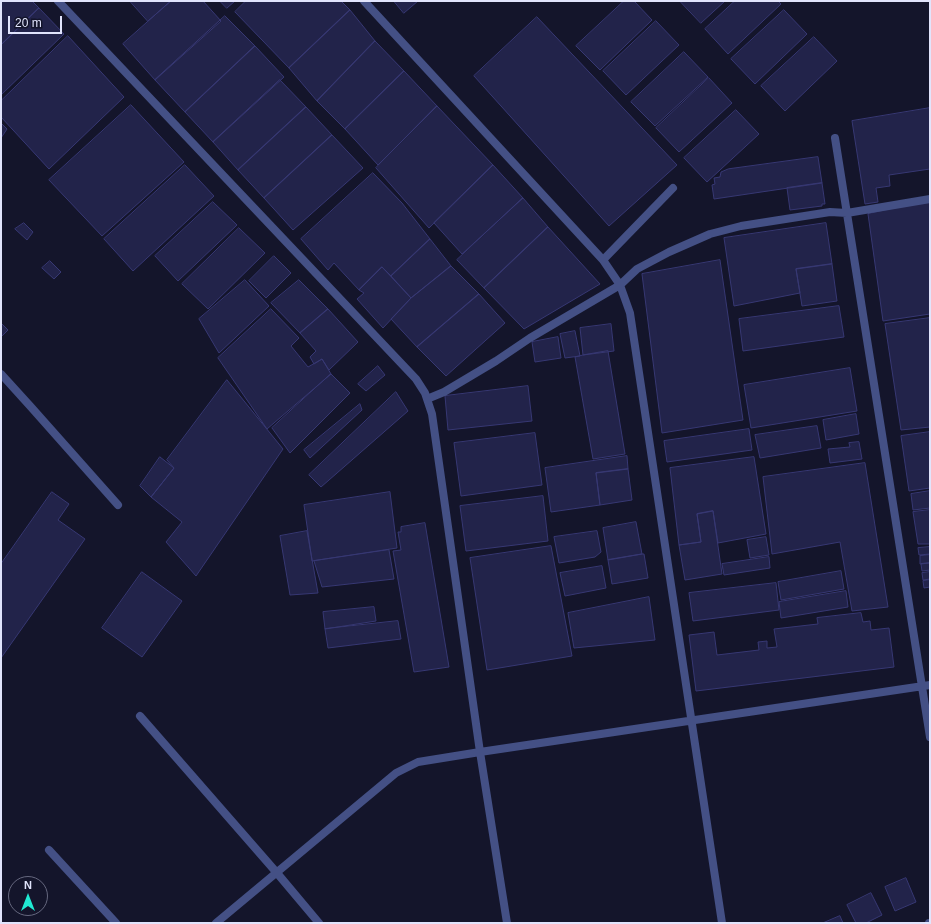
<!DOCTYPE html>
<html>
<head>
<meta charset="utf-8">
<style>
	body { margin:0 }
	#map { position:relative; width:931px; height:924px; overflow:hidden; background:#14152b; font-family:Helvetica,sans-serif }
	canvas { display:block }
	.frame { position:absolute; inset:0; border:2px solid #e1e4fc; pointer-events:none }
	.north { position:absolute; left:8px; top:876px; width:40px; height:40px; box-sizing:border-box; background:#14152b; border:1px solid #66687f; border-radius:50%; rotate:0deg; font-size:11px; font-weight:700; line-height:16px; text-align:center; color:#e1e4fc }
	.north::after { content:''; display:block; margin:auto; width:14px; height:18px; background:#20e9d2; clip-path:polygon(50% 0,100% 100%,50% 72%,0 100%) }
	.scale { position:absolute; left:8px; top:16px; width:54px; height:18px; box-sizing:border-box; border:2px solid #e1e4fc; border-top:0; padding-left:5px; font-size:12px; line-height:14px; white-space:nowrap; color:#e1e4fc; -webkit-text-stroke:3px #14152b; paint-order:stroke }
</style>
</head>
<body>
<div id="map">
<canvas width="931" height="924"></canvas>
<div class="frame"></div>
<div class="north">N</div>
<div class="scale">20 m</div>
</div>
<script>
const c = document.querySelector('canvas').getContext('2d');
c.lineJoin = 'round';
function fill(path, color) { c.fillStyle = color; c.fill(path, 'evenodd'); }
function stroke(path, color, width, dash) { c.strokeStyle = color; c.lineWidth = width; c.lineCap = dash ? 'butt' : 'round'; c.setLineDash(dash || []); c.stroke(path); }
const building = new Path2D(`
	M1,1H32L39,8L1,45Z
	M130,1H171L148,21Z
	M171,1H203L221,21L155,80L123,44Z
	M220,1H235L227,8Z
	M246,1H341L350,10L289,68L235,12Z
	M394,1H418L404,13Z
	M624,1H634L652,20L600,70L576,46Z
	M680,1H725L701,23Z
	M735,1H778L781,4L728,54L705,29Z
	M39,8L64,34L1,95V45Z
	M350,10L375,41L317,101L289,68Z
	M784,10L807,34L755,84L731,59Z
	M225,16L255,46L185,112L155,80Z
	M537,17L677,165L609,226L474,76Z
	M656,21L679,45L626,95L603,71Z
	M68,36L124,97L49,169L1,117V101Z
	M814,37L837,61L785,111L761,86Z
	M375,41L404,71L345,129L317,101Z
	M255,46L284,77L213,142L185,112Z
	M684,52L708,77L655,126L631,102Z
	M404,71L437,106L378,165L345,129Z
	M709,78L732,103L679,152L656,128Z
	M280,80L306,107L238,170L213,142Z
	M131,105L184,162L102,236L49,180Z
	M437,106L493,165L429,228L376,168Z
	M306,107L332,135L264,198L238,170Z
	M930,108V169L889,175L890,186L876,188L878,202L865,204L852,121Z
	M736,110L759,134L707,182L684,158Z
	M1,123L7,129L1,138Z
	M332,135L363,168L293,230L264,198Z
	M818,157L822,183L714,199L712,185L715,184L714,178L720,177L721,172L728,169Z
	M185,165L214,196L133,271L104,239Z
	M493,165L523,198L462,254L434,223Z
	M373,173L402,203L430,239L391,276L382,267L359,290L334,263L328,270L301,239Z
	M822,183L825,204H822V206L790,210L787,188Z
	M523,198L548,227L484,288L457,260Z
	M930,201V314L883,321L868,214Z
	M213,202L237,225L178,281L155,256Z
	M24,223L33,232L27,240L15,229Z
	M826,223L832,264L796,269L800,293L734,306L724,238Z
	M548,227L600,284L524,329L484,288Z
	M239,228L265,253L208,309L182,284Z
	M430,239L451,266L411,298L391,276Z
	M274,256L291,273L266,298L249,281Z
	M720,260L743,420L662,433L642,274Z
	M50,261L61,272L54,279L42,268Z
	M832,264L837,301L802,306L796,269Z
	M451,266L479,294L417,347L391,319L411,298Z
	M382,267L411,298L383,328L357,299L364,293L359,290Z
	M245,280L269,306L219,353L199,319Z
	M299,280L328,309L300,333L271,303Z
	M479,294L505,323L446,376L417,347Z
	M839,306L844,337L743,351L739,319Z
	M271,309L299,338L291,346L308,367L322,359L331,374L267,429L218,358Z
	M328,309L358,342L329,370L322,359L314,364L310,357L316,351L300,333Z
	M930,318V427L901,430L885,324Z
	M1,323L8,330L1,337Z
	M611,324L614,351L583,355L580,328Z
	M575,331L580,356L565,358L560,334Z
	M558,337L561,358L535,362L532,342Z
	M608,351L625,454L593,459L575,357L583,355Z
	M378,366L385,375L366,391L358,384Z
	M850,368L857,411L751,428L744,385Z
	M331,374L350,393L290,453L272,428Z
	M227,380L283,449L196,576L166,542L182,522L151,497L174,468L167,460Z
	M528,386L532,421L448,430L445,396Z
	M396,392L408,411L321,487L309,475Z
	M360,404L362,410L310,458L304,450Z
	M856,414L859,434L826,440L823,420Z
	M817,426L821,448L760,458L755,435Z
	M749,429L752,450L667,462L664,441Z
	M930,432V488L909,491L901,436Z
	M535,433L542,485L461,496L454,443Z
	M859,442L862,459L830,463L828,449L850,447L849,443Z
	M627,456L628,469L596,473L600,505L551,512L545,468Z
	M160,457L174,468L151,497L140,486Z
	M754,457L766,534L718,543L713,511L697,514L701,542L679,545L670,468Z
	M865,463L888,607L852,611L840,542L772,554L763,477Z
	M628,469L632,500L600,505L596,473Z
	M930,491V508L913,510L911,494Z
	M52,492L69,504L58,520L85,539L1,658V564Z
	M390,492L397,548L312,561L304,505Z
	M543,496L548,541L466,551L460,506Z
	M930,510V544H918L913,512Z
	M713,511L722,574L685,580L679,545L701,542L697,514Z
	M636,522L642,554L608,560L603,528Z
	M425,523L449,667L414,672L393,551L401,550L398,532H401V527Z
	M307,531L318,593L290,595L280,536Z
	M597,531L601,552L595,557L559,563L554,537Z
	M766,537L769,555L750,558L747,540Z
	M551,546L572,656L487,670L470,558Z
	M930,547V554L919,555L918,548Z
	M389,550L394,579L322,587L314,561Z
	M642,554H644L648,578L612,584L608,560Z
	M930,555V563L920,564V556Z
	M769,557L770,568L724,575L722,564Z
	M930,563V570L922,571L921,564Z
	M602,566L606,588L565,596L560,573Z
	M841,571L844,589L781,600L778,582Z
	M142,572L182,601L142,657L102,628Z
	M930,572V579L923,580L922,573Z
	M930,580V587L924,588L923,581Z
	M776,583L779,610L693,621L689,593Z
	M846,591L848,607L781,618L779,602Z
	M649,597L655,640L574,648L568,613Z
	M374,607L376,621L325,629L323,612Z
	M861,613L863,622L870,621L871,630L889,628L894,667L696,691L689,635L714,632L717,655L759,650L758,642L767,641V648L777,647L774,629L818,624L817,618Z
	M398,621L401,639L328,648L325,629Z
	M906,878L916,902L895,911L885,887Z
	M871,893L882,915L866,923H856L847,905Z
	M840,916L843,923H823Z`);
fill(building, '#22234a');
stroke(building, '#373873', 1);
stroke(new Path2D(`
	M58,1L416,379L425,393L432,414L480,752L507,923
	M364,1L603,260L620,285L630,313L722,923
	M835,138L930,737
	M603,260L673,188
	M1,374L31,407L118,505
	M427,399L444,392L496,361L530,338L620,285L637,269L669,252L710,234L741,226L830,212L847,213L930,199
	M140,716L277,873L319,923
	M49,850L116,923
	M216,923L396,773L418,762L480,752L930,685`), '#445085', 8);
stroke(new Path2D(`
	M929,923H930`), '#445085', 8);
</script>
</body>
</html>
